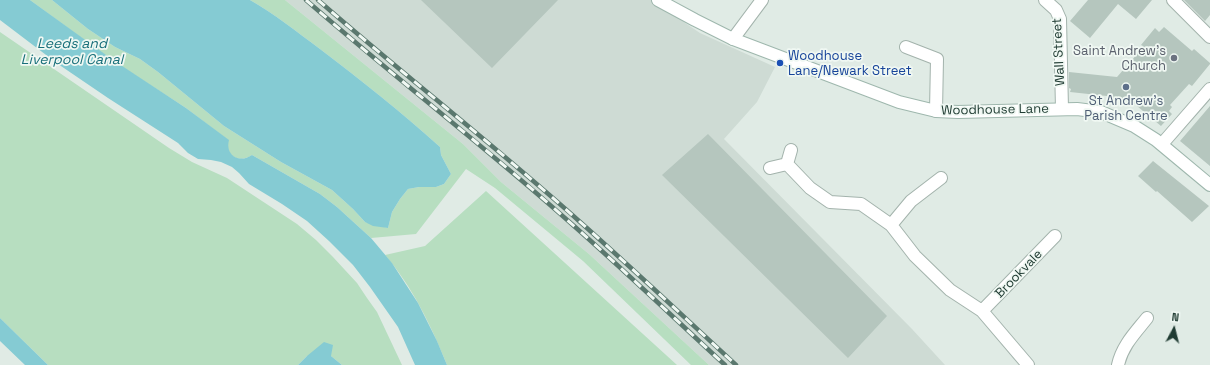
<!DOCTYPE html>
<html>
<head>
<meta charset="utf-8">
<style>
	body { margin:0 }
	#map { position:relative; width:1210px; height:365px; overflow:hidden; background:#e0ebe5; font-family:"Space Grotesk",sans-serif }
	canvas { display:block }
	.north { position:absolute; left:1154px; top:309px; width:40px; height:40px; -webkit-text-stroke:3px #f0f8f3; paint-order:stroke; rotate:7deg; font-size:11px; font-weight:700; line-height:16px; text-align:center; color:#203c33 }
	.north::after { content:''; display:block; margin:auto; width:14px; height:18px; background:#203c33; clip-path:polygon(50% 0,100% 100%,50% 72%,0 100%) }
</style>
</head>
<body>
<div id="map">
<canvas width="1210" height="365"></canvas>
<div class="north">N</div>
</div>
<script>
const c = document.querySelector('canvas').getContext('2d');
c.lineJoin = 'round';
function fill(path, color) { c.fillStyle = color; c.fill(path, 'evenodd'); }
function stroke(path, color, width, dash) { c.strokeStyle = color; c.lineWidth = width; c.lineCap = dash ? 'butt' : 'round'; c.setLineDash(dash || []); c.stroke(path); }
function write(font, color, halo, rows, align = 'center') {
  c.font = font + ' "Space Grotesk",sans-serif'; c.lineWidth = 3.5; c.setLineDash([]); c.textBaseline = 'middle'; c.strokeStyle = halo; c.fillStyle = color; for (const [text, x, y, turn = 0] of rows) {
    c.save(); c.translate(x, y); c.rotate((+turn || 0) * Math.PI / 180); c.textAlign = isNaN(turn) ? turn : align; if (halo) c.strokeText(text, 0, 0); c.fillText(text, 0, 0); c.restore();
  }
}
fill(new Path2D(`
	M285,0H651L700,33L775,67L757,102L724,139L912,329L945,365H709L589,254L501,182L463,144Z`), '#cedbd4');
fill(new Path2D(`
	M30,0H52L88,29L115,47L140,59L158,72L224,126L281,162L332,190L353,209L365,222L388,228L392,212L400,199L408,189L419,187H436L444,184L451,174L441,155L440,147C401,112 361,80 320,49C297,32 275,14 250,0H285L463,144L501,182L589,254L709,365H691L583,261L495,188L466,169L416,234L371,238L337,207L320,194L252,155C239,164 225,156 228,140L186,108L113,61Z
	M0,32L169,148L192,162L227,178L297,224L316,240L333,257L357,283L367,298L377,312L402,365H342L331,356H307L298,365H48L0,318Z
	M486,191L677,365H447C432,327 412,286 385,255L425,246Z`), '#b7dec0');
fill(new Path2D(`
	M0,0H30L113,60L186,108L229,140C225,155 239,164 252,155L320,194L337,207L371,238L392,263L418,303L437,341L447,365H415L398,327L370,287L353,265L329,241L307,221L282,204L249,184L239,173L232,167L221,162L211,160L198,159L188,153L178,143L108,98L58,64L0,20Z
	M52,0H250C275,14 297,32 320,49C361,80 401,112 440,147L441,155L451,174L444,184L436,187H419L408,189L400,199L392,212L388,228L373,226L365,222L353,209L332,190L281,162L224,126L158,72L140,59L115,47L88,29Z
	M0,318L48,365H25L0,341Z
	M324,342L333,345L331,356L342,365H298L307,356Z`), '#85cbd3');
fill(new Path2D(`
	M421,0H558L492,68Z
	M1088,0H1152L1136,19L1118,4L1090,38L1070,21Z
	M1184,0H1210V15L1205,21Z
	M1164,27L1192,51L1194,49L1210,63V64L1192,86L1189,84L1170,105L1172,107L1169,111L1172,114L1161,126L1131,101L1112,99L1113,97L1107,96L1070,92L1071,89L1069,88V72L1117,77L1138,53L1143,46L1141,45L1155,28L1159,32Z
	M1210,106V166L1180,141Z
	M708,134L887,316L848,358L662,175Z
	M1153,161L1209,206L1192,222L1157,191L1156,192L1138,176Z`), '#b5c6be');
const minor = new Path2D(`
	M1045,0L1056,10L1060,19L1062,109
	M1173,0L1210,37
	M733,39L762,0
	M906,47L937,59L936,111
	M1162,144L1210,89
	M787,164L810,188L830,202L861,204L891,225L915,256L950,290L982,311L1028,365
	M770,168L787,164L791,150
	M891,225L911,201L941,178
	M982,311L1055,236
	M1118,365C1122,346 1135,333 1147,318`);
const secondary = new Path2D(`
	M658,0L695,20L733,39L899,102L936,111L958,112L1077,109L1101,112L1134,126L1156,140L1210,185`);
stroke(minor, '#a3b3ac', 14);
stroke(secondary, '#9eb7ad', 14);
stroke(minor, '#fff', 12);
stroke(secondary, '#fff', 12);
const rail = new Path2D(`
	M306,0C394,77 487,148 574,226C625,271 675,319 725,365
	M318,0C404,75 494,145 579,221C632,268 684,317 736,365`);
stroke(rail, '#5a786e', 4.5);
stroke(rail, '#f0f8f3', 3, [9]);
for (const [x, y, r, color] of [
	[1174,58,4,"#6b7280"],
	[780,63,4,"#1a4fb4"],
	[1126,87,4,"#5c6f8a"]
]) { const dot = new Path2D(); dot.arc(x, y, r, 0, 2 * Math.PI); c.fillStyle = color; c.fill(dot); stroke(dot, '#f0f8f3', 1.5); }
write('13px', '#5b616d', '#f0f8f3', [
	["Saint Andrew's",1166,51],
	["Church",1166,66]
], 'right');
write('13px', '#203c33', '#f0f8f3', [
	["Wall Street",1059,52,-93],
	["Woodhouse Lane",995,110,-1],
	["Brookvale",1019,274,-46]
]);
write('13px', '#164399', '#f0f8f3', [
	["Woodhouse",788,56],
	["Lane/Newark Street",788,71]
], 'left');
write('13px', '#4e5e75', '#f0f8f3', [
	["St Andrew's",1126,101],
	["Parish Centre",1126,116]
]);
write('italic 14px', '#186f7a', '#f0f8f3', [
	["Leeds and",72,44],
	["Liverpool Canal",72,60]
]);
</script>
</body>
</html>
